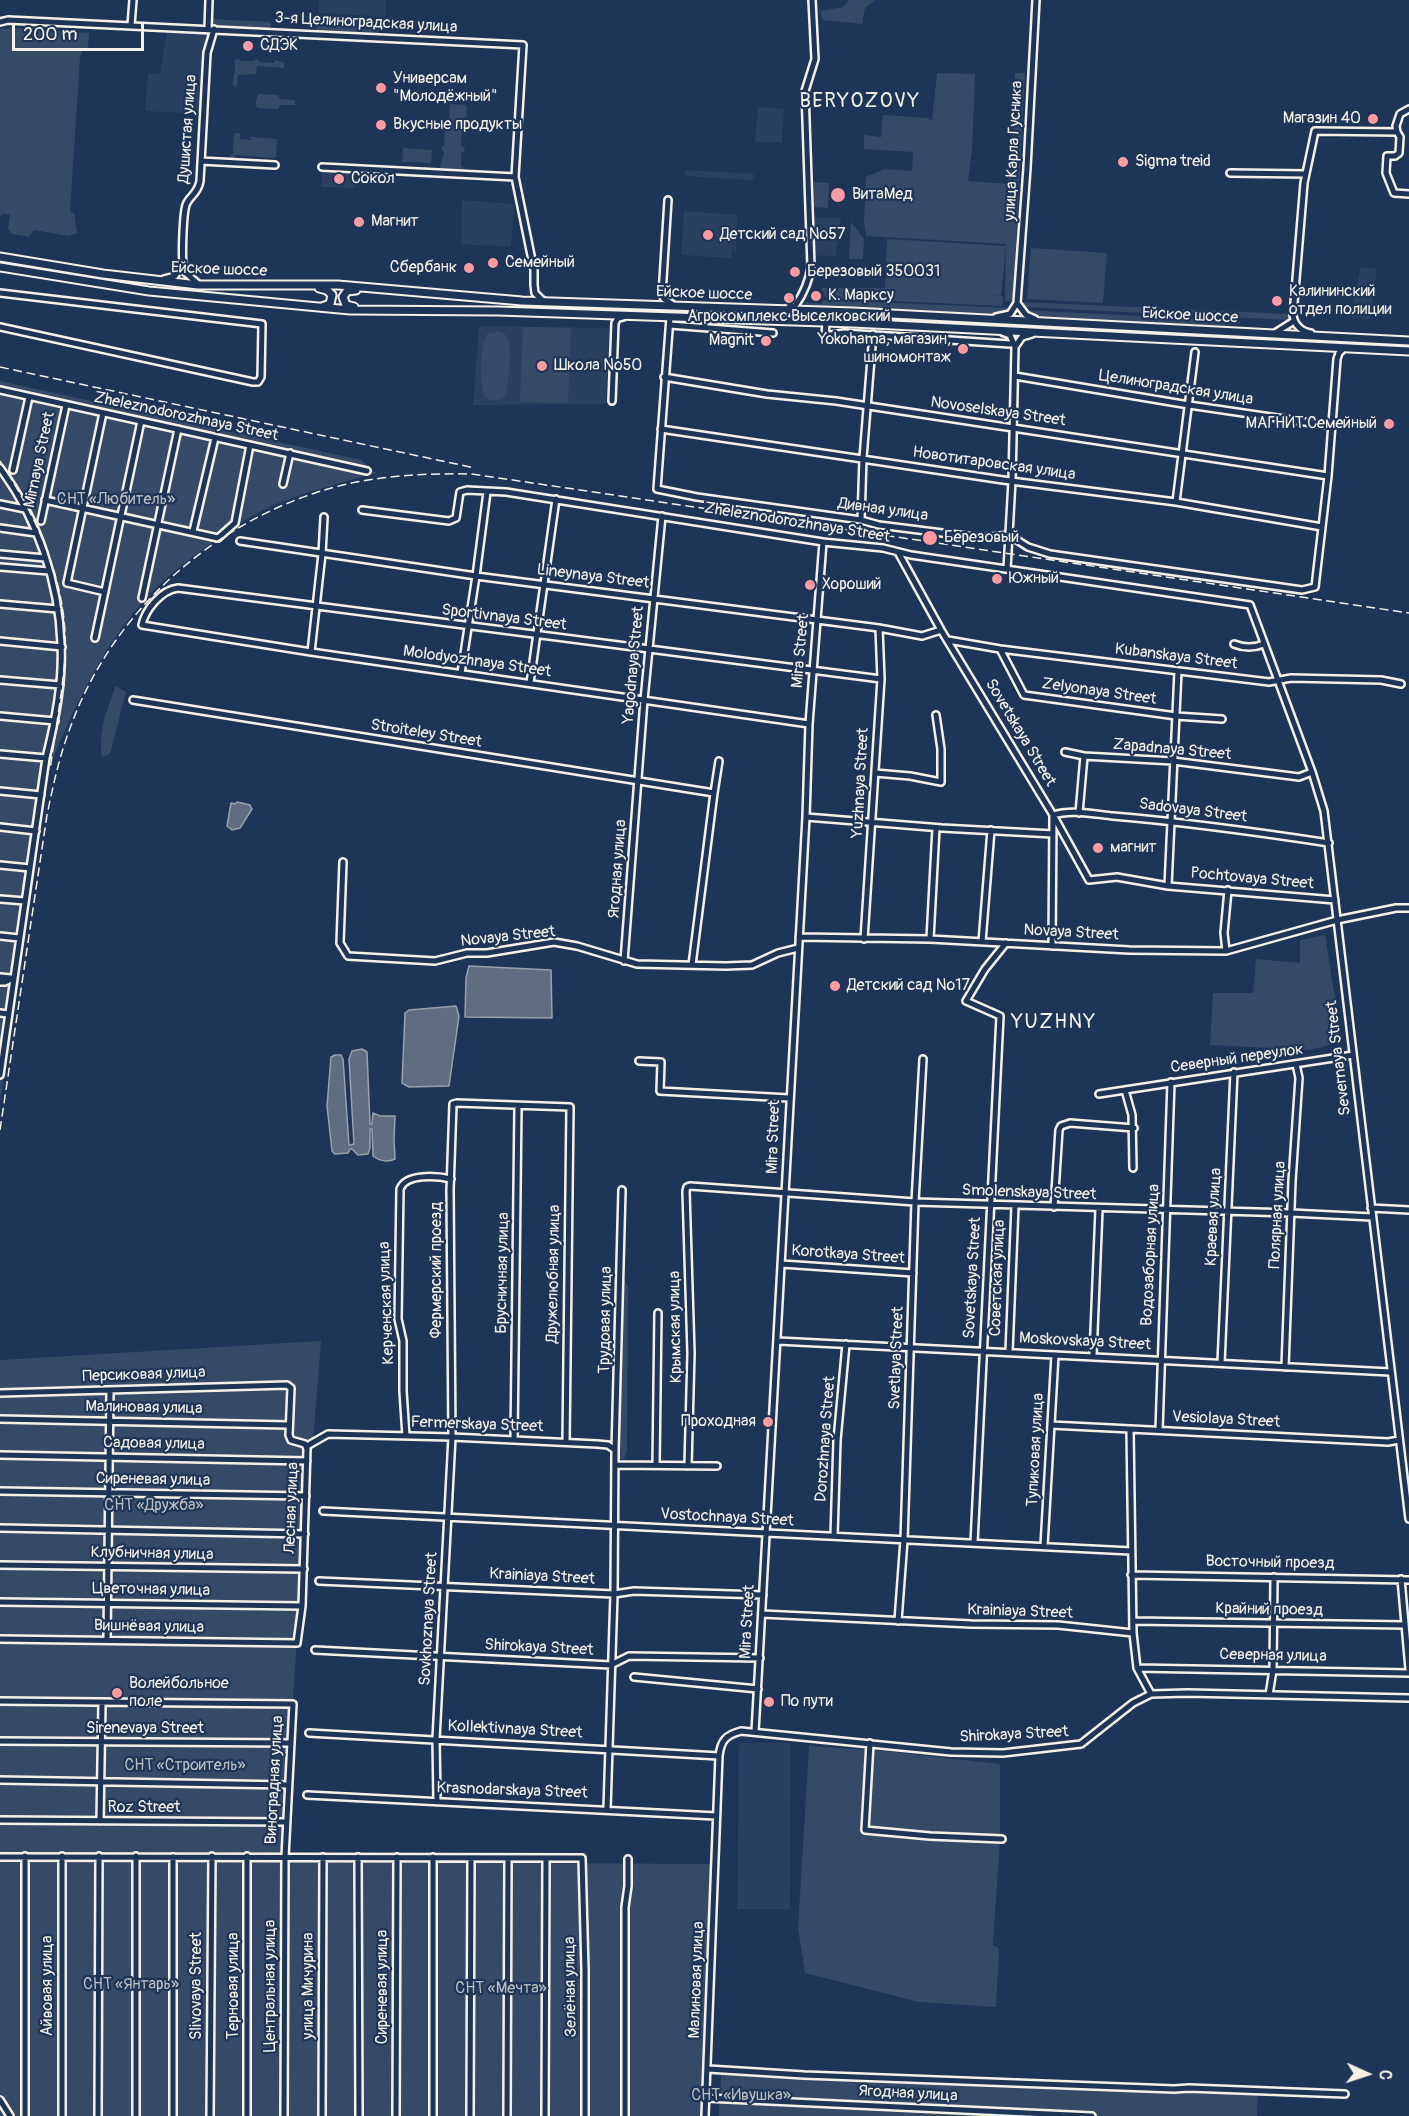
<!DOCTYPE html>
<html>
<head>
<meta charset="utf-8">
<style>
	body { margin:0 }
	#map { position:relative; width:1409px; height:2116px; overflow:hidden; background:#1d3557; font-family:Pangolin,sans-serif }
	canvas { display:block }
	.north { position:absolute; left:1337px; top:2044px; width:60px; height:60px; -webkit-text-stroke:4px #1d3557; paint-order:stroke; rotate:93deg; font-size:16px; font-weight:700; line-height:24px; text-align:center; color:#f4f1e8 }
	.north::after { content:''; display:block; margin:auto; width:21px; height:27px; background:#f4f1e8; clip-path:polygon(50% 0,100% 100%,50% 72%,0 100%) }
	.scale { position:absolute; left:12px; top:24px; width:132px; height:27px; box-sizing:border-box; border:3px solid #f4f1e8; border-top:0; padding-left:8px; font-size:18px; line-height:21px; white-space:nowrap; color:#f4f1e8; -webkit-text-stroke:4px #1d3557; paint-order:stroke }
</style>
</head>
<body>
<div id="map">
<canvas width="1409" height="2116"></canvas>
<div class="north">С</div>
<div class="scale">200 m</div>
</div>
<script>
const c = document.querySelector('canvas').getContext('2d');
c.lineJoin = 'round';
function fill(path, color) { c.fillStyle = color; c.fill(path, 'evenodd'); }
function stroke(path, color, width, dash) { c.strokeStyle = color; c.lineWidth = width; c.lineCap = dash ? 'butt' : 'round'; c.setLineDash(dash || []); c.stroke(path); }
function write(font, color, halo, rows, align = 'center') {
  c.font = font + ' Pangolin,sans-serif'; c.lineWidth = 4.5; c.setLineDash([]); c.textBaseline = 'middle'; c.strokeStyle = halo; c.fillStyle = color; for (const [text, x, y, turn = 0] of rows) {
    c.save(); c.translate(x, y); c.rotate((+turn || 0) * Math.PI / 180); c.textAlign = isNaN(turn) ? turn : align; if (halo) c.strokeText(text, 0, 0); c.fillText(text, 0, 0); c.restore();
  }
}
fill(new Path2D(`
	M319,0H386L385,17L319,13Z
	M167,31L209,32L210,35L206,40L202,114L145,111L148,74H160Z
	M758,107L784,109L782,142H755Z
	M685,170L754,174L753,180L685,176Z
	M322,171L356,172L355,188L321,187Z
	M462,200L514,204L511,247L461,244Z
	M684,211L737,215L736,253H734V228L732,258L681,255Z
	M812,217L841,218L835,257L813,255Z
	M1361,267L1377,269L1370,319L1350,317Z
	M479,326L609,328L606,404L473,405Z
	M739,1743H791L790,1909H737Z`), '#2a4060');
fill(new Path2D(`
	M849,0H875L865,8L862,24L823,20L820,11L843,7Z
	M211,19L271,22L270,29L215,28L210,25Z
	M317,22H321L323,25L330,23L379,28L378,36L316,32Z
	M12,28L89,33L88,47L83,50L80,57L70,212L74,213L77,233L69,236L34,230L29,237L12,234L8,229L10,215L2,213L0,218V29Z
	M238,58L240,61H253L257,59L260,62L273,63L276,60L284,63V68L257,66L256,74L238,75L237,88L233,85C233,71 237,74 234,61Z
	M937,73L975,74L972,151L968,181L1008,184L1015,73H1025L1013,302L1005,301L1006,244L866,236L864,222L866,177L884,169L912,171L913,152L864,149V135L881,137L883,115L927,118L932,121Z
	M258,94L278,95L280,99L295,100V105H280L278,109L258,108L255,105Z
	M450,104L465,105L467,107L466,130L462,132L461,146L465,148L464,152L461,153V166L464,168L462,172L442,171L440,169L444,152L441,148L444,146L445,131L442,128V125L449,124Z
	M234,133H240V139L251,140V137L277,139L276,158L236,155L233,160H230L229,157L233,153Z
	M403,148L432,150L431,163L402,162Z
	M814,182L829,183L828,208L814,207Z
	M851,222L864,239L863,259H849Z
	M887,239L1006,246L1001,295L986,294L1003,296L1002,306L826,298L821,288H885Z
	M1031,248L1107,253L1103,303L1027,299Z
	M825,300L1012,308L1008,313L996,315L807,307L803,302L821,304Z
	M1021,302L1289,314V320L1023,307Z
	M1024,310L1240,321V323L1222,326L1034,317Z
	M523,327L571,328L568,403L520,402Z
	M499,331C504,333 507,335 509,341C511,352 510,390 503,398L495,401L486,398C478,388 480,343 487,334Z
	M0,381L361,460L376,473C340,483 305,492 272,506C249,516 226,532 206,547C179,567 152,588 132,615C94,662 69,720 46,775L0,1102Z
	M116,686L126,692L110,754L102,757C98,733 107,708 116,686Z
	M1325,935L1342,1042L1310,1050L1210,1045L1213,993H1253L1256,959L1300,963V940Z
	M623,1278L628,1286L627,1451L624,1459H620L617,1429L621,1290Z
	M321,1341L294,1679L286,1862L718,1864L710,2116H0V1360Z
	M809,1746L884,1751L1000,1764V1839L993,1945L999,1949L996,2007L919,2002L805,1973L798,1928Z
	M721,2073L1258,2087L1257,2116H719Z`), '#354a67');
const water = new Path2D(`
	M237,802L250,805L252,809L240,828L232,830L227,826L231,803L235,804Z
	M469,966L551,970L552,1018L465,1017L466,978Z
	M456,1006L459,1016L449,1086L409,1087L402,1083L405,1013L409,1010Z
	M362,1049L367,1052L370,1124H372L373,1113L380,1116H395L394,1140L395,1159C387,1163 380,1161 373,1156L372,1129H370V1148L368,1154L358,1155L352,1149H350L348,1153L335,1154L332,1151L327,1106L331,1057L335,1055H341L343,1059L349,1145L354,1144L349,1059L352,1051Z`);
fill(water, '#5e6d82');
stroke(water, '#9aa2ab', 1.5);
const minor = new Path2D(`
	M0,22L8,20L523,45L515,177L534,270V285L535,293L544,302
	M131,25L133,0
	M208,29L209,0
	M1397,132L1396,126L1400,114L1409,109
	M201,161L275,165
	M322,167L515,177
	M1230,173L1306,174
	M668,200L662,295L664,299L672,304
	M164,279L175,276L182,264
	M198,284L184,271C181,261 183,215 186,205C189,196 198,194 200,181L207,53L214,29
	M0,293L262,324L261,377L258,382H253L0,327
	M1017,303L1026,315L1035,319
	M789,307L795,306C804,293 809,282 811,267L805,91L815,59L812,0
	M670,317L657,489L697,497L861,520L879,525L982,538L1009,535L1028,547L1050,554L1302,590L1315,587L1328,476L1337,359L1339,353L1344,348
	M996,317L1010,314L1017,303L1027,168L1036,0
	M826,322L825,336L844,333L1010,344
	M670,325L773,333
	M1002,332L1010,335L1015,347L1012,481L1007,569
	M1275,333L1294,321
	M1311,333C1302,332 1294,325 1293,315L1304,183L1315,131L1397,132L1400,137L1399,153L1395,156H1387L1386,173L1394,193L1409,194
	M1015,347L1022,337L1032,334
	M1015,376L1189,405L1332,426
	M664,377L767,394L836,401L1328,476
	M0,390L367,471
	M612,401L615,323L618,318L623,317
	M103,413L67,583L105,592
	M661,429L1003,480L1176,502L1322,527
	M0,468C37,517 59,583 61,644C63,683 55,721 46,758L0,1075
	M13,470L29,397
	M283,484L290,453
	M45,500L218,538L235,523L250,445
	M1176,502L1195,352
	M0,504L25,509
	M362,510L449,521L456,518L460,492L467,490L506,492L823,542L883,548L911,555L1250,605L1312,772L1324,811L1409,1519
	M861,520L863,458L873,334
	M41,521L66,405
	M0,528L36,533
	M193,531L215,438
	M240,541L476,576L879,628L922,636L941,630
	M898,552L941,630L1053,815L1089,880L1117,877L1168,886L1335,900
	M0,554L45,558
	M0,567L49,571
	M142,598L178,429
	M0,604L58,609
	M95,638L141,421
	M948,640L1000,649L1269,682L1291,678L1381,680L1401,684
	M0,641L62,647
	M1234,644C1244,648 1254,648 1264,644
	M1000,649L1024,695L1176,716L1222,719
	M311,652L322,554L324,517
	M461,673L476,576L487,492
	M0,680L60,685
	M530,683L556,499
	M133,700L714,793L692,965
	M0,716L55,721
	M809,724L311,652L142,625C145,610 161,590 178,588L881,679
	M1065,752L1084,756
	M0,754L46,758
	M875,773L910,776L941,782V749L936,715
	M0,791L41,795
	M714,793L719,761
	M1079,813L1084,756L1173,761L1299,777L1312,772
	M1053,815C1071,809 1094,814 1113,816C1185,822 1257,832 1329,843
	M806,817L942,828L1053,834
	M0,827L36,831
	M343,862L340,943L348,956L435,961L467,953H487L554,942L577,946L637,964L726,966L752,965L778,953L798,948
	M0,865L30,868
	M1168,886L1178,671
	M0,899L25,901
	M0,936L19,938
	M799,937L930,939L1129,950L1226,951L1337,920L1396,908H1409
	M864,939L881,679L879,628
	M930,939L936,828
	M982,942L991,830
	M1052,946L1053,816
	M1226,951L1224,933L1228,890
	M624,961L644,700L662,516
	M0,977L11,978
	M0,982H5L13,978
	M0,1013L9,1014
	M639,1061L661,1062L660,1091L789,1098
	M1125,1090L1132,1115L1133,1168
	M1099,1094L1353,1055
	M1054,1207L1059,1130L1061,1126L1070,1123L1134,1128
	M1371,1208L1409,1210
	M782,1264L913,1273
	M778,1341L1390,1372
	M1009,1352L1015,1206
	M1093,1356L1099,1209
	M1221,1363L1234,1072
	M1285,1367L1292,1181L1299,1078L1296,1064
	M0,1393L287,1385L291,1388L289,1435L291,1440L305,1444L307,1449L302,1606L297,1643L0,1639
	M0,1419L288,1425
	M1051,1425L1388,1442L1399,1440
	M1130,1430L1133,1633L1137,1668L1151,1694
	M1159,1430L1171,1082
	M406,1436L403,1391V1341L398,1319L400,1189C406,1173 437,1176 451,1179
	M514,1440L518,1106
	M307,1446L328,1434L452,1437L597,1444L608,1445L615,1450L614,1594L607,1809
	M615,1450L622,1190
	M0,1455L307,1461
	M615,1465L717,1466
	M656,1465L658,1313
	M688,1466L691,1353L686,1191L687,1187L690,1186L915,1202L1291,1213L1372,1217
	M0,1491L306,1496
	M323,1511L1131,1551
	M0,1528L305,1534
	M834,1536L837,1440L846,1344
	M974,1543L1000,1016L966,1001L985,969L1006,943
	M1044,1546L1055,1355
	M0,1565L304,1569
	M1131,1575L1409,1580
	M1401,1579L1409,1669
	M319,1581L614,1594L634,1591L763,1595
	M0,1602L302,1606
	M762,1614L971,1624L1058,1625L1133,1633
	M898,1621L904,1540L915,1202L923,1059
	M1133,1621L1405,1625
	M107,1640L110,1390
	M315,1650L611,1665L629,1656L760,1658
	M1137,1668L1409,1673
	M634,1677L758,1689
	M1269,1695L1273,1670L1274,1577
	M0,1701L293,1704L285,1857L284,2116
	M755,1732L806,817L809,724L823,542
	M309,1733L719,1756
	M0,1741L290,1743
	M870,1743L865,1830L930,1836L1002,1839
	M0,1780L288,1785
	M307,1795L716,1816
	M437,1802L436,1739L452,1437L450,1190L453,1104L457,1103L570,1107L566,1442
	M0,1820L287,1822
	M100,1821L102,1703
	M136,1856V2116
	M247,1856V2116
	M0,1857L582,1858L585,1970V2116
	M358,1857L359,2116
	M708,2069L804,2075L1174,2089L1189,2088L1345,2094
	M706,2098L1092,2116
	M0,2100L10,2116
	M25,2116V1856
	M62,2116V1856
	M98,2116L99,1856
	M173,2116V1857
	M210,2116L212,1856
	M322,2116L323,1857
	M396,2116L397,1857
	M433,2116V1857
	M470,2116L471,1858
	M507,2116L508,1858
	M545,2116L546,1858
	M625,2116V1907L628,1886V1859
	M705,2116L719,1756C721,1740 726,1735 741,1731L951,1752L1003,1753L1081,1744L1133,1703L1151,1694L1188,1693L1409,1698`);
const major = new Path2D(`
	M0,257L103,274L198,285H338L522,301L853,312L1409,341
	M0,267L149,291L350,310L498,311L853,323L1409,351
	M319,288L327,290L332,295L330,304L322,307
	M354,307L346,305L343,297L347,291L356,290`);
stroke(minor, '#f4f1e8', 10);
stroke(major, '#f4f1e8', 11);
stroke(minor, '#1d3557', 5);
stroke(major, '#1d3557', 7);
stroke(new Path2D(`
	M0,367L475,468
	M0,461C38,519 69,586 65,657C62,695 55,733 50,770
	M0,1130L47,815C53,786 59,758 69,731C108,619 203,530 315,493C365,476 420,473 472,474L1409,613`), '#f4f1e8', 1.5, [9, 4.5]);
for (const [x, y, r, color] of [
	[248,46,6,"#ff9aa2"],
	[381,88,6,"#ff9aa2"],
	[1373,119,6,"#ff9aa2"],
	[381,125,6,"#ff9aa2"],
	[1123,162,6,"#ff9aa2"],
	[339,179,6,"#ff9aa2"],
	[838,195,8,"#ff9aa2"],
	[359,222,6,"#ff9aa2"],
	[708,235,6,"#ff9aa2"],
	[493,263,6,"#ff9aa2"],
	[469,268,6,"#ff9aa2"],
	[795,272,6,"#ff9aa2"],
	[816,296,6,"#ff9aa2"],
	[789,298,6,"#ff9aa2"],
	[1277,301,6,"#ff9aa2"],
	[766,341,6,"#ff9aa2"],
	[963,349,6,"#ff9aa2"],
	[542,366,6,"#ff9aa2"],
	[1389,424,6,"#ff9aa2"],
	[930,538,8,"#ff9aa2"],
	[997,579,6,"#ff9aa2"],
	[810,585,6,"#ff9aa2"],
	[1098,848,6,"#ff9aa2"],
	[835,986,6,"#ff9aa2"],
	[768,1422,6,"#ff9aa2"],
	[117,1693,6,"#ff9aa2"],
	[769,1702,6,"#ff9aa2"]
]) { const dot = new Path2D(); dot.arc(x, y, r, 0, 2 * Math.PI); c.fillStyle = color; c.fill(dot); stroke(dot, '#1d3557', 2); }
write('16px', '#f4f1e8', '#1d3557', [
	["3-я Целиноградская улица",366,23,3],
	["Душистая улица",188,129,-86],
	["улица Карла Гусника",1014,151,-87],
	["Ейское шоссе",219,270,2],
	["Ейское шоссе",704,294,2],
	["Ейское шоссе",1190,316,3],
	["Целиноградская улица",1176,388,9],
	["Novoselskaya Street",998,412,8],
	["Zheleznodorozhnaya Street",186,417,12],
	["Mirnaya Street",40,460,-78],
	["Новотитаровская улица",994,464,8],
	["Дивная улица",883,510,8],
	["Zheleznodorozhnaya Street",797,523,9],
	["Lineynaya Street",593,577,7],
	["Sportivnaya Street",504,618,7],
	["Mira Street",801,651,-85],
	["Kubanskaya Street",1176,657,7],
	["Molodyozhnaya Street",477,662,8],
	["Yagodnaya Street",634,665,-85],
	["Zelyonaya Street",1099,692,8],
	["Sovetskaya Street",1020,733,59],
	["Stroiteley Street",426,734,9],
	["Zapadnaya Street",1172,750,5],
	["Yuzhnaya Street",861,783,-87],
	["Sadovaya Street",1193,811,7],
	["Ягодная улица",618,869,-86],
	["Pochtovaya Street",1252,879,5],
	["Novaya Street",1071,933,3],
	["Novaya Street",508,937,-6],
	["Severnaya Street",1339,1058,-97],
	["Северный переулок",1237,1059,-8],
	["Mira Street",774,1137,-88],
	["Smolenskaya Street",1029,1193,2],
	["Полярная улица",1278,1215,-87],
	["Краевая улица",1214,1217,-87],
	["Korotkaya Street",848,1255,4],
	["Водозаборная улица",1151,1255,-87],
	["Фермерский проезд",437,1270,-90],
	["Брусничная улица",503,1273,-89],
	["Дружелюбная улица",554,1274,-89],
	["Sovetskaya Street",973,1278,-87],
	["Советская улица",998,1278,-88],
	["Керченская улица",387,1303,-92],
	["Трудовая улица",606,1320,-89],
	["Крымская улица",676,1327,-91],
	["Moskovskaya Street",1085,1342,3],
	["Svetlaya Street",897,1358,-88],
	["Персиковая улица",144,1375,-2],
	["Малиновая улица",144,1408,1],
	["Vesiolaya Street",1226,1420,3],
	["Fermerskaya Street",477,1425,2],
	["Dorozhnaya Street",826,1439,-86],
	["Садовая улица",154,1444,1],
	["Тупиковая улица",1036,1450,-87],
	["Сиреневая улица",153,1480,1],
	["Лесная улица",292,1508,-88],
	["Vostochnaya Street",727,1518,3],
	["Клубничная улица",152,1554,1],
	["Восточный проезд",1270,1563,1],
	["Krainiaya Street",542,1577,3],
	["Цветочная улица",151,1590,1],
	["Крайний проезд",1269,1610,1],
	["Krainiaya Street",1020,1612,2],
	["Sovkhoznaya Street",429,1619,-87],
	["Mira Street",748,1622,-87],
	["Вишнёвая улица",149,1627,1],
	["Shirokaya Street",539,1648,3],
	["Северная улица",1273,1656,1],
	["Sirenevaya Street",145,1729],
	["Kollektivnaya Street",515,1730,3],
	["Shirokaya Street",1014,1735,-3],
	["Виноградная улица",275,1780,-87],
	["Krasnodarskaya Street",512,1791,2],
	["Roz Street",144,1808],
	["Малиновая улица",697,1980,-88],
	["Айвовая улица",48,1986,-90],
	["Slivovaya Street",197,1986,-90],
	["Терновая улица",234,1986,-90],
	["Центральная улица",271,1986,-90],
	["улица Мичурина",309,1986,-90],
	["Сиреневая улица",383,1987,-90],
	["Зелёная улица",571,1987,-91],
	["Ягодная улица",908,2094,3]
]);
write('16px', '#f4f1e8', '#1d3557', [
	["СДЭК",260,46],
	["Универсам",393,79],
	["\"Молодёжный\"",393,97],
	["Магазин 40",1361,119,"right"],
	["Вкусные продукты",393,125],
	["Sigma treid",1135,162],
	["Сокол",351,179],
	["ВитаMед",852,195],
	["Магнит",371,222],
	["Детский сад №57",720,235],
	["Семейный",505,263],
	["Сбербанк",457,268,"right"],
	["Березовый 350031",807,272],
	["Калининский",1289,292],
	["отдел полиции",1289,310],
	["К. Марксу",828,296],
	["Агрокомплекс Выселковский",789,317,"center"],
	["Yokohama, магазин,",951,340,"right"],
	["шиномонтаж",951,358,"right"],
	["Magnit",754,341,"right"],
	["Школа №50",554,366],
	["МАГНИТ Семейный",1377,424,"right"],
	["Березовый",944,538],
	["Южный",1009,579],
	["Хороший",822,585],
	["магнит",1110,848],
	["Детский сад №17",847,986],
	["Проходная",756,1422,"right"],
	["Волейбольное",129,1684],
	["поле",129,1702],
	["По пути",781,1702]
], 'left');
write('16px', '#bbbfc1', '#1d3557', [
	["СНТ «Любитель»",116,500],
	["СНТ «Дружба»",154,1506],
	["СНТ «Строитель»",185,1766],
	["СНТ «Янтарь»",131,1985],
	["СНТ «Мечта»",501,1989],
	["СНТ «Ивушка»",741,2096]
]);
c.letterSpacing = '1.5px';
write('20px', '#f4f1e8', '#1d3557', [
	["BERYOZOVY",860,102],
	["YUZHNY",1054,1023]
]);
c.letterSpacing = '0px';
</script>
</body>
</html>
